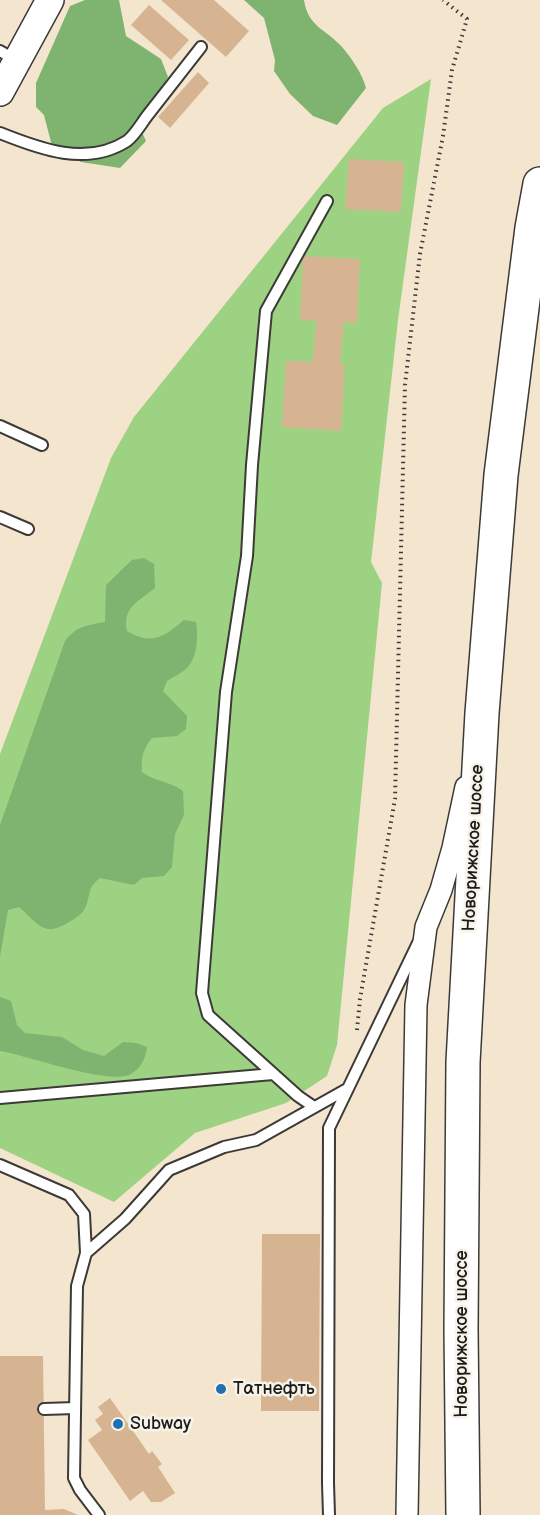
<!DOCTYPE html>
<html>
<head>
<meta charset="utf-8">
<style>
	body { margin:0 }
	canvas { display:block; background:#f3e5ce }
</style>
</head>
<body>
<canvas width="540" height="1515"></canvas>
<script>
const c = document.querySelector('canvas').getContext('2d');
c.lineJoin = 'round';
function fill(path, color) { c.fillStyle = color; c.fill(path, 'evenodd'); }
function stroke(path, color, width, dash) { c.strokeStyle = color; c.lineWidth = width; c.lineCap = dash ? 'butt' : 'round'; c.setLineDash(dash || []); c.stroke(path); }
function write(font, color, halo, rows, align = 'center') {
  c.font = font + ' "Balsamiq Sans",sans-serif'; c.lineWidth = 5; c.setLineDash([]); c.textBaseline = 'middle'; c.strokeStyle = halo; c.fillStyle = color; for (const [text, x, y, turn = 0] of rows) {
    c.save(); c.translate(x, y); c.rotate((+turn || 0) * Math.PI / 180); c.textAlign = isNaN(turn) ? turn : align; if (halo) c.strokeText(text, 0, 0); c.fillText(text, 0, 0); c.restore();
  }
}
fill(new Path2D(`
	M431,79L398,320L371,562L382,583L337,1045L327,1076L286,1103L195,1133L114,1202L0,1148V754L111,458L134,417L383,108Z`), '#9dd282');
fill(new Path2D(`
	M85,0H119L126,36L161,59L168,77L141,130L146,141L120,168L81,162L52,146L44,115L36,107V83L70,6Z
	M244,0H304C308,27 326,29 342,47C352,59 362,73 366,88L337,125L313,116L290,94L274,71L275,60L264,18Z
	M144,558L154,564L155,588C139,601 122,607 127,631C153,646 163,637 184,620L196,622C198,635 198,657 187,668C182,673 173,677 167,681L163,691L187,716L186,729L177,736L152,738C143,749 141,757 142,772C155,782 170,781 183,791L184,815L175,834L172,867L164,876L142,878L134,885L100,878C87,888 91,893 86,906C83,914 76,918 69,922C43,938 39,924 19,907L8,910L0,957V825L65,641C76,626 88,625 105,622L106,585L132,560Z
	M0,997L11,1001L17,1025L25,1033L62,1037L83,1050L104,1056L123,1042L136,1043L147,1047C146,1058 141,1068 131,1074C111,1086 26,1055 0,1051Z`), '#7eb470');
fill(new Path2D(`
	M161,0H214L249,31L226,57Z
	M149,5L189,40L171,60L131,25Z
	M198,72L209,83L170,128L158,117Z
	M349,159L404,162L401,212L345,209Z
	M303,256L360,259L357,323L344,322L340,364H345L341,431L282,427L286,361L312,362L317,321L300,320Z
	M262,1234H320L319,1411H261Z
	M0,1356H43L45,1510L64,1509L78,1515H0Z
	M110,1398L149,1454L152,1451L162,1464L158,1467L175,1493L161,1502H151L143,1491L130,1501L88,1440L102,1430L95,1420L103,1414L98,1407Z`), '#d6b492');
const service = new Path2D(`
	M0,51L17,61
	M0,133C40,149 87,167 127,141C135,135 141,124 147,116C165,93 183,70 201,47
	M0,426L42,445
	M0,517L28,529
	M0,1098L273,1074
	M314,1107L298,1096L208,1015L202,993L226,692L247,556L252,465L266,311L327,201
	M0,1165L69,1195L84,1214L86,1253L77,1286L74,1478L80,1490L99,1515
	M86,1253L125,1219L169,1170L224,1147L256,1140L347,1089
	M44,1409L75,1408
	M329,1515L328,1483L329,1128L418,943`);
const minor = new Path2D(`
	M407,1515L416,1005L426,927L441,890L453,848L466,787`);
const tertiary = new Path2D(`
	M0,92L50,0`);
const motorway = new Path2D(`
	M463,1515L461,1329L463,1062L482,713L501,475L532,228L540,184`);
stroke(service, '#3c3a37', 14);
stroke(minor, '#3c3a37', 24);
stroke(tertiary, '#3c3a37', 30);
stroke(motorway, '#3c3a37', 36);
stroke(new Path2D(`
	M357,1030L360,999L395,799L405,385L420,254L443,136L452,70L467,19L443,0`), '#3c3a37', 4, [1.5, 4.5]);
stroke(service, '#fff', 10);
stroke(minor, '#fff', 21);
stroke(tertiary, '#fff', 27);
stroke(motorway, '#fff', 33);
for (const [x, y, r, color] of [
	[221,1389,6,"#1f6fb2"],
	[118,1424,6,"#1f6fb2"]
]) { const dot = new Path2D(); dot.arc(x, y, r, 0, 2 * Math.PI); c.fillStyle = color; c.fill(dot); stroke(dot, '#f7f3e8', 2); }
write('18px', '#1c1c1c', '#f7f3e8', [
	["Новорижское шоссе",474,848,-87],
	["Новорижское шоссе",462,1334,-90]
]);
write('18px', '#1c1c1c', '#f7f3e8', [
	["Татнефть",233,1389],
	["Subway",130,1424]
], 'left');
</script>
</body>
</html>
